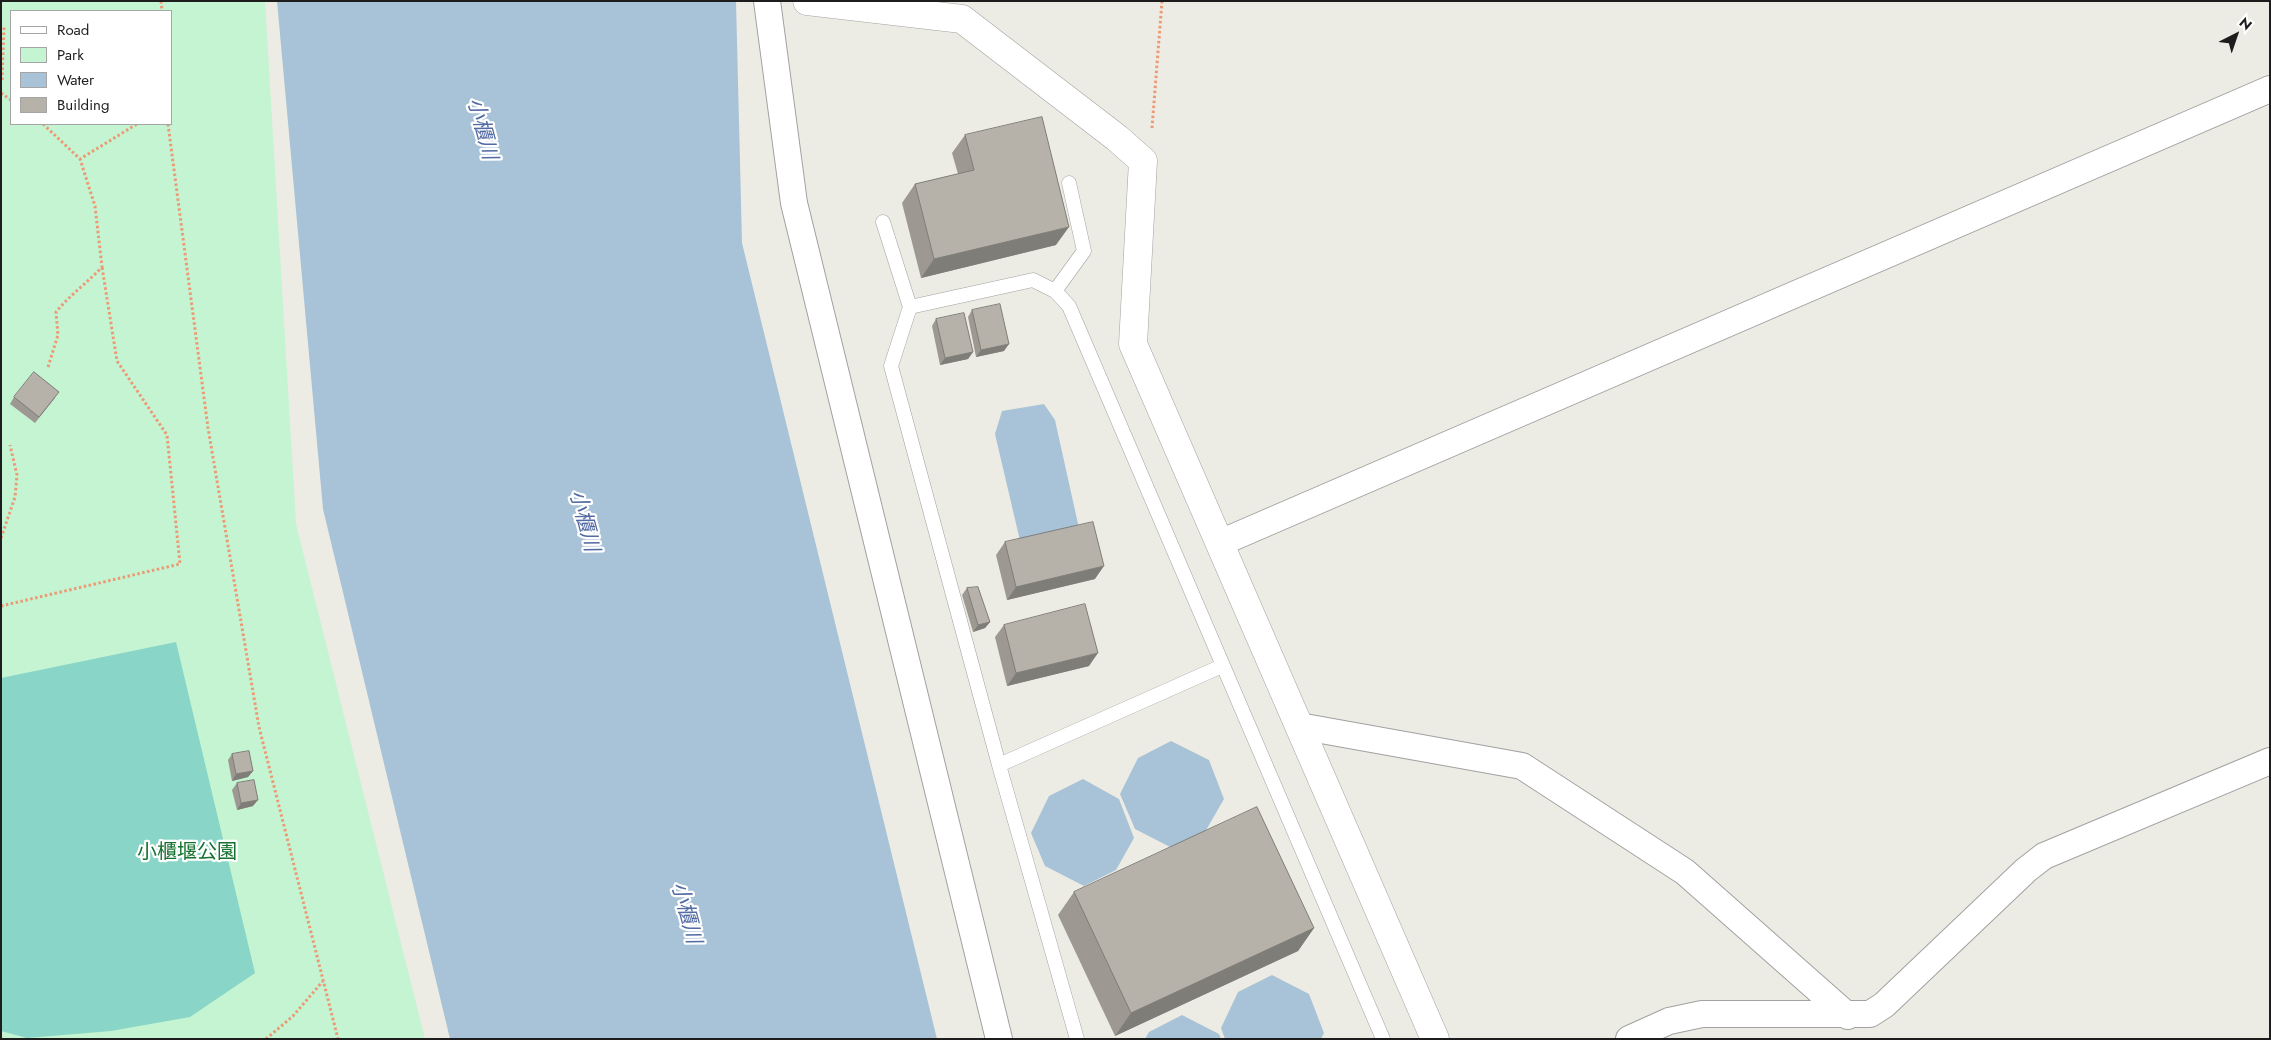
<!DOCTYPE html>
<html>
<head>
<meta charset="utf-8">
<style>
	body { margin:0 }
	#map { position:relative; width:2271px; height:1040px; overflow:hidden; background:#edece4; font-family:Jost,sans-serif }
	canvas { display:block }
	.frame { position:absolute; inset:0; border:2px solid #1d1d1d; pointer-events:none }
	.legend { position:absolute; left:10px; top:10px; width:162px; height:115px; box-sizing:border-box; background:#fff; border:1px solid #a5a5a5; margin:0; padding:6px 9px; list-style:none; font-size:15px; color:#1d1d1d }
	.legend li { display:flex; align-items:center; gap:10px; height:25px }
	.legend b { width:25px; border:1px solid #a5a5a5 }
	.north { position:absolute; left:2211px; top:10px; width:50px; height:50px; -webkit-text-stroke:4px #fff; paint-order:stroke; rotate:41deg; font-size:14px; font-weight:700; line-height:20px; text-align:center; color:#1d1d1d }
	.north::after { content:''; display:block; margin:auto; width:18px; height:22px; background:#1d1d1d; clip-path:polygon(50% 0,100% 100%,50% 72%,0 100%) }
</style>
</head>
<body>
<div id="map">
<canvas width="2271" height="1040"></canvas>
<div class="frame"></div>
<ul class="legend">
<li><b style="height:6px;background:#fff"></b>Road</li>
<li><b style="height:14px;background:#c4f4d1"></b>Park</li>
<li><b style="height:14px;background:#a8c3d7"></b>Water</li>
<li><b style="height:14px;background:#b6b2aa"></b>Building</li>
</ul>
<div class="north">N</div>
</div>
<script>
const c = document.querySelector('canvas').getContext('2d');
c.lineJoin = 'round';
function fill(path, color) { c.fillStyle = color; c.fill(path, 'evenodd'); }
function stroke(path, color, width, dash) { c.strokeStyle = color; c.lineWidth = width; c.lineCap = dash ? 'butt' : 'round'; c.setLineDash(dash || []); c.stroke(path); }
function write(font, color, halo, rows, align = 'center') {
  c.font = font + ' Jost,"Noto Sans JP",sans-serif'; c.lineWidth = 4.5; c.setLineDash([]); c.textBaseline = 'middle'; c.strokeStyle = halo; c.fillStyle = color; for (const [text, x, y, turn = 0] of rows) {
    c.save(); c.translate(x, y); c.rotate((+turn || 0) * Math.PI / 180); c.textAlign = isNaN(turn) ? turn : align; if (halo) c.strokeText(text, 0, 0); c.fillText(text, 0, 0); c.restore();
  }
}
fill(new Path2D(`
	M1,1H265L296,524L425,1039H1ZM11,11H171V124H11Z`), '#c4f4d1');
fill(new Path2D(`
	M176,642L255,973L190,1017L111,1031L27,1038L1,1031V678Z`), '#89d5c7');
fill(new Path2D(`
	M277,1H736L742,243L937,1039H450L323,509Z
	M1044,404L1055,420L1080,533L1021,545L995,434L1002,411Z
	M1171,741L1209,760L1224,799L1205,832L1172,848L1135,829L1120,794L1138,758Z
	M1083,779L1119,799L1134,838L1116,870L1084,886L1045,866L1031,833L1049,796Z
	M1272,975L1309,994L1324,1033L1321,1039H1225L1221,1028L1238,992Z
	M1182,1015L1219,1034L1221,1039H1145L1149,1032Z`), '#a8c3d7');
const service = new Path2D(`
	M1069,183L1084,251L1055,291L1069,306L1383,1039
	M883,222L910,307L1033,280L1055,291
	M910,307L891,366L999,765L1222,666
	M999,765L1077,1039`);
const minor = new Path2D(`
	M767,1L794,203L999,1039
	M1220,543L2270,89
	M1299,726L1522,766L1685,872L1848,1016
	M1629,1039L1669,1021L1702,1014H1870L1884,1005L2026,870L2044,856L2270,761`);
const tertiary = new Path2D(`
	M807,1L962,19L1117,138L1143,161L1133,344L1435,1039`);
stroke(service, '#a1a1a1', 15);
stroke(minor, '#a1a1a1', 28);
stroke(tertiary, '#a1a1a1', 29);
stroke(new Path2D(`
	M161,1L162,11
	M2,80L4,27
	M1,93L11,100
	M43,124L80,159L137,124
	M168,124L208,428L259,727L338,1039
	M1152,128L1162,1
	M48,367L58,335L56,312C70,295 87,283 102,267L95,206L80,159
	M1,538L15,497L17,475L10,445
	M1,606L180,564L167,435L117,361L102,267
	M266,1039L293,1016L323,981`), '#ec9976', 3, [2.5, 2.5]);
stroke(service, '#fff', 14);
stroke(minor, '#fff', 26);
stroke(tertiary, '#fff', 28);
fill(new Path2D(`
	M965,135L1056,245L921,278L902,203L915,184L958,174L952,153Z
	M972,310L1004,351L976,357L968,317Z
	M936,319L973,352L968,359L940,365L932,326Z
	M14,397L55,398L35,423L10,404Z
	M1005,542L1095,579L1007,600L996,555Z
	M967,588L990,622L985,628L973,632L962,595Z
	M1004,625L1089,666L1007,686L995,637Z
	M232,754L253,771L248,777L232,781L228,760Z
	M237,783L253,806L237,810L232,790Z
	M1074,892L1314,928L1298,951L1115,1036L1058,915Z`), '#9d9992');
fill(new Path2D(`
	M1069,227L1056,245L921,278L934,259Z
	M1009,344L1004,351L976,357L981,350Z
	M973,352L968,359L940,365L945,358Z
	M1104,566L1095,579L1007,600L1016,587Z
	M990,622L985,628L973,632L978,625Z
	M1098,653L1089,666L1007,686L1016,673Z
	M253,771L248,777L232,781L236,774Z
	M258,800L253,806L237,810L241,803Z
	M1314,928L1298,951L1115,1036L1131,1013Z`), '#7f7d77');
const building = new Path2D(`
	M1042,117L1069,227L934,259L915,184L974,170L965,135Z
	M1000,304L1009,344L981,350L972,310Z
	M964,313L973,352L945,358L936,319Z
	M34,372L59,392L39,417L14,397Z
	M1093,522L1104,566L1016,587L1005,542Z
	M978,587L990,622L978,625L967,588Z
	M1085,604L1098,653L1016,673L1004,625Z
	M249,751L253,771L236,774L232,754Z
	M254,780L258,800L241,803L237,783Z
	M1257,807L1314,928L1131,1013L1074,892Z`);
fill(building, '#b6b2aa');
stroke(building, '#7f7d77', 1);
write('20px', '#15712f', '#fff', [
	["小櫃堰公園",187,853]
]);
write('italic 21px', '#536ba3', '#fff', [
	["小櫃川",481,129,75],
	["小櫃川",583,521,75],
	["小櫃川",685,913,75]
]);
</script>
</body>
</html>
